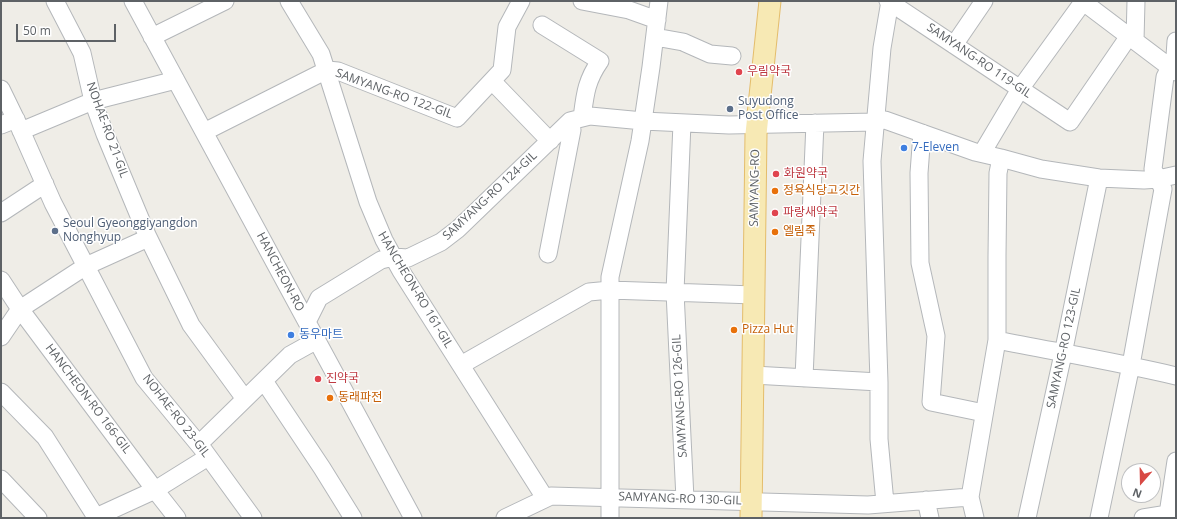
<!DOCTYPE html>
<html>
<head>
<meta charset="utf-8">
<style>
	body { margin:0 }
	#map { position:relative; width:1177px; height:519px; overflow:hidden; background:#efede7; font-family:"Open Sans",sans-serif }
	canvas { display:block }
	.frame { position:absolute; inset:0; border:2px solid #5e6266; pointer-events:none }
	.north { position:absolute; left:1121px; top:463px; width:40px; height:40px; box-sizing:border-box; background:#fff; border:1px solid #bfc0c2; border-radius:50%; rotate:200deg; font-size:11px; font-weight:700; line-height:16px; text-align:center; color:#5e6266 }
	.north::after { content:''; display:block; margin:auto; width:14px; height:18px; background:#d84944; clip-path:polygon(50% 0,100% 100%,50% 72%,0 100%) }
	.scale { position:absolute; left:16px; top:24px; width:100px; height:18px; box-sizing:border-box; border:2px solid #5e6266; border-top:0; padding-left:5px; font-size:12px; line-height:14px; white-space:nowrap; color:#5e6266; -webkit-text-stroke:3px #fff; paint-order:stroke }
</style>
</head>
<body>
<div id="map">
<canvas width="1177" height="519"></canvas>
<div class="frame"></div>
<div class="north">N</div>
<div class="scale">50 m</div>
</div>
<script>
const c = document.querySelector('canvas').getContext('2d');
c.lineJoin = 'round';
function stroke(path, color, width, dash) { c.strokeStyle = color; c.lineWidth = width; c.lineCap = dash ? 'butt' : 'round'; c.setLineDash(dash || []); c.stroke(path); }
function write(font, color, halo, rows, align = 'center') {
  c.font = font + ' "Open Sans","Noto Sans KR",sans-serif'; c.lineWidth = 3; c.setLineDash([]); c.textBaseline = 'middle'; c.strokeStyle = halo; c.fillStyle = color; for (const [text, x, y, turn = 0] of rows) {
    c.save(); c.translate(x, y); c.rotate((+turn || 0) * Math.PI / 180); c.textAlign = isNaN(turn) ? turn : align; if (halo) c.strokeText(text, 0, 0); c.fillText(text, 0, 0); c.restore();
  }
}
const minor = new Path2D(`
	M55,1L82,53L93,101L105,134L147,235L191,325L245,399
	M133,1L413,518
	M289,1L321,54L368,202L384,240L401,271L545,498
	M582,1L629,10L657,20
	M888,1L1070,122L1129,36
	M1082,1L1176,72
	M542,25L600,61C586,81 585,95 582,118
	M152,37L225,1
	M655,37L683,42L710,54L732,56
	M1135,41L1136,1
	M954,45L984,1
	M1174,71L1176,41
	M492,81L550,141
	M1,89L19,126L53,203L144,378L205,452L253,518
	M682,123L675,292L685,499
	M1,125L16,119
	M21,131L93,101L176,80
	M204,132L327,70L338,71L457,118L502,70L507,27L521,1
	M922,133L919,173L920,263L936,336L931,402L984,413
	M982,153L1020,89L1083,2
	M1,213L45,184
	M548,254L572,130L570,121
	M1,280L20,309L155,490L177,518
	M307,322L319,298L381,260L393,257L408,258L441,242L458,229L570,121L590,116L643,121L729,125L875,122L885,120L975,152L1001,158L1041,169L1099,178L1144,180L1158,179L1176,175
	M1,337L20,309L86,266L148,238
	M997,340C1057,352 1117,362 1176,376
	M461,365L589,292L610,290L754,295
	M753,375L879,382
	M804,378L815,123
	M264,381L322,468L353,518
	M1,392L45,437L96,517
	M199,444L290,355L317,340
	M1,479L38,518
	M926,500L930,518
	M885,503L879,439V382L872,161L882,48L890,1
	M94,518L155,490L208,457
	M505,518L551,496L868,505L970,497
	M610,518V277L640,141L651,67L659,1
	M975,518L970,497L997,340V256L998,173L1001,158
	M1027,518L1063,354L1099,178
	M1099,518L1131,365L1163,189L1153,169L1165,77L1170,67
	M1143,518L1168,514L1176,461`);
const major = new Path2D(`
	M751,518L756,134L770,1`);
stroke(minor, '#b4b7ba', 19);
stroke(major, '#e4bd6b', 23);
stroke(minor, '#fff', 17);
stroke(major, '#f7e9b4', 21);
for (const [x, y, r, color] of [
	[739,72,4,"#e0444e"],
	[730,109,4,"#5c6f8a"],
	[904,148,4,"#3f7fe0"],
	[776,174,4,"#e0444e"],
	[775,191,4,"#e8710a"],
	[775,213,4,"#e0444e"],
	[55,231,4,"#5c6f8a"],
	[775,232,4,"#e8710a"],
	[734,330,4,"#e8710a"],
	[291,335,4,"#3f7fe0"],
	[318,379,4,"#e0444e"],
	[330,398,4,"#e8710a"]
]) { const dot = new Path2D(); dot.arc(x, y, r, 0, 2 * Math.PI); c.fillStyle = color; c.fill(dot); stroke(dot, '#fff', 1.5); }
write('12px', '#5e6266', '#fff', [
	["SAMYANG-RO 119-GIL",979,61,34],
	["SAMYANG-RO 122-GIL",394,94,20],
	["NOHAE-RO 21-GIL",107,130,70],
	["SAMYANG-RO",755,188,-89],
	["SAMYANG-RO 124-GIL",490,196,-43],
	["HANCHEON-RO",280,272,62],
	["HANCHEON-RO 161-GIL",415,290,59],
	["SAMYANG-RO 123-GIL",1064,348,-78],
	["SAMYANG-RO 126-GIL",680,396,-93],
	["HANCHEON-RO 166-GIL",88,399,53],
	["NOHAE-RO 23-GIL",176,416,52],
	["SAMYANG-RO 130-GIL",680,499,2]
]);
write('12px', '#be3a42', '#fff', [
	["우림약국",747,72],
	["화원약국",784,174],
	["파랑새약국",783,213],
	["진약국",326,379]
], 'left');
write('12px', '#4e5e75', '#fff', [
	["Suyudong",738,102],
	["Post Office",738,116],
	["Seoul Gyeonggiyangdon",63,224],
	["Nonghyup",63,238]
], 'left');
write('12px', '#366cbe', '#fff', [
	["7-Eleven",912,148],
	["동우마트",299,335]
], 'left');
write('12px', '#c56008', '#fff', [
	["정육식당고깃간",783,191],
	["엘림죽",783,232],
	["Pizza Hut",742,330],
	["동래파전",338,398]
], 'left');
</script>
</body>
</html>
